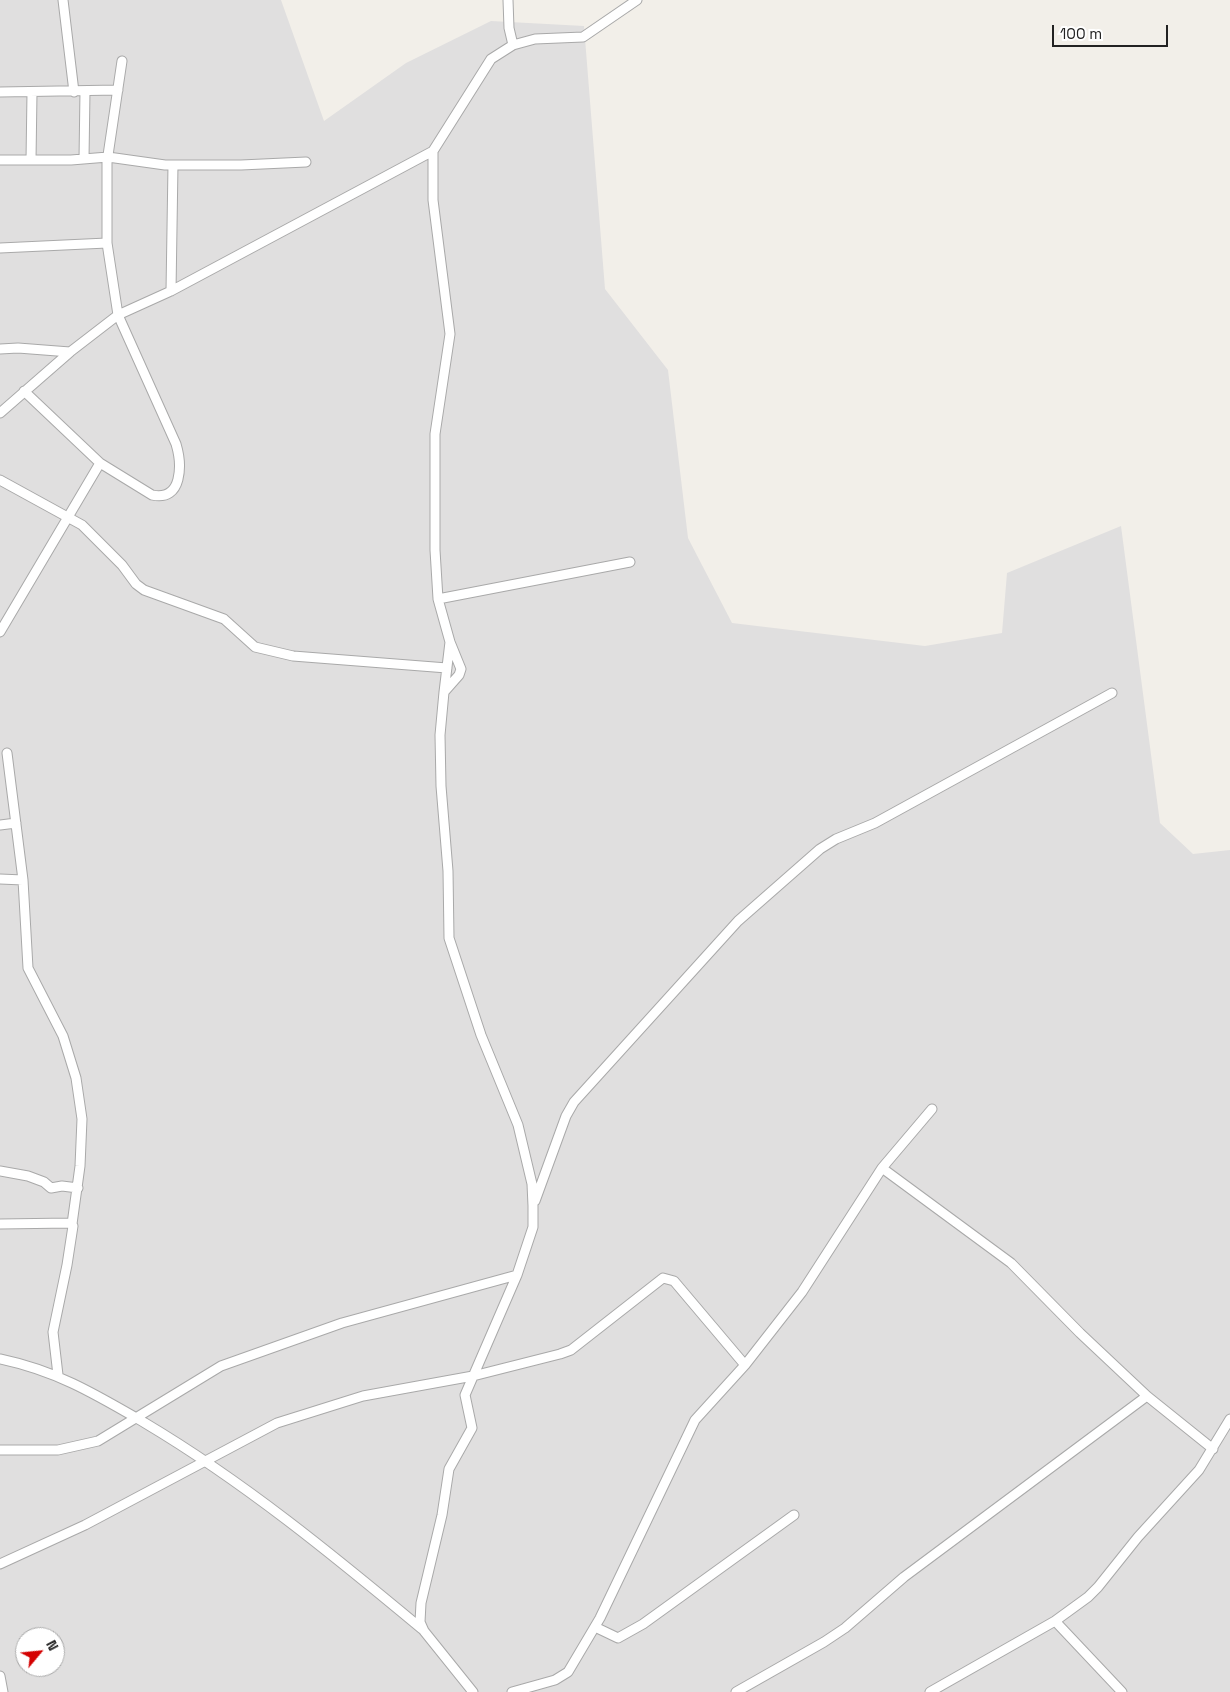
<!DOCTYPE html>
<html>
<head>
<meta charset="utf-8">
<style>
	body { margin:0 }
	#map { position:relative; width:1230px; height:1692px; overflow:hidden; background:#f2efe9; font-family:"Space Grotesk",sans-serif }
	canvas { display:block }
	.north { position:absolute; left:15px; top:1627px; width:50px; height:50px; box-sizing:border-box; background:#fff; border:1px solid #a7a7a7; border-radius:50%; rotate:62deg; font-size:14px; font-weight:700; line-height:20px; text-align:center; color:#222 }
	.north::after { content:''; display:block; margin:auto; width:18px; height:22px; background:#d40000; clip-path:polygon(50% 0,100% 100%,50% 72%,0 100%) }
	.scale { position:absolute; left:1052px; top:25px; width:116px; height:22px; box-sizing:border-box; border:2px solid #222; border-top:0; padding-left:6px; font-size:15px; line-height:18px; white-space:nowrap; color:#222; -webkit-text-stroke:4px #fff; paint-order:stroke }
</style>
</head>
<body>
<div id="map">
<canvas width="1230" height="1692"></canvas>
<div class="north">N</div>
<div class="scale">100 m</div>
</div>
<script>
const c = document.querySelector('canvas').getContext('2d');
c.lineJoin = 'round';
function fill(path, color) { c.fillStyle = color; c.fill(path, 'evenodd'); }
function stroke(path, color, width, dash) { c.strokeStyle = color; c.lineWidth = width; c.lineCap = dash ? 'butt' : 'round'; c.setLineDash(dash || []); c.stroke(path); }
fill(new Path2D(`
	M0,0H281L324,121L406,63L491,21L584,26L605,289L668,370L688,538L732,623L925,646L1002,633L1007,573L1121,526L1160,823L1193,854L1230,850V1692H0ZM25,1637H55V1667H25Z`), '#e0dfdf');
const minor = new Path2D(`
	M63,0L74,92
	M508,0L509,28L513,45
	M0,92L118,90
	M433,151V200L450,334L435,434V550L438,599L450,642L461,669L459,675L444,692L440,735L441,786L448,871L449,938L481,1035L518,1125L532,1184L533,1206V1227L517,1275L465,1395L472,1428L449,1469L442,1515L421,1603L420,1622L424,1631L473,1692
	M84,159L85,91
	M0,160H71L108,157L165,165H241L306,162
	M31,160L32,93
	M0,248L107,243
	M171,291L173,165
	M0,349L18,348L70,352
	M24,391L100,463L152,495C183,502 182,464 176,444L118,315L107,243V162L122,61
	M0,413L70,352L118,315L171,291L433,151L491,59L513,45L535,39L583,37L637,0
	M0,480L82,525L122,565L136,584L144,590L224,619L255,647L293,656L447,668
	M438,599L630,562
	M0,632L100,463
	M444,692L450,642
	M7,753L23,880L28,968L63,1036L76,1078L82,1119L80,1166L72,1224
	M0,825L16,823
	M0,879L23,880
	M882,1168L1011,1263L1080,1333L1147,1396
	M0,1171L28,1176L44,1182L51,1188L62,1186L78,1188
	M535,1201L566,1116L574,1102L738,921L820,849L836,839L875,823L1112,693
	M0,1224L70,1223L73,1226L67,1265L53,1332L58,1375
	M0,1359C57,1371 95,1394 145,1423C244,1482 333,1555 422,1629
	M0,1450H58L98,1441L221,1366L342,1323L517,1275
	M0,1564L85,1525L277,1423L363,1396L473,1376L560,1354L571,1350L663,1278L674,1281L745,1365
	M1055,1621L1122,1692
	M595,1627L618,1638L643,1624L794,1515
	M0,1676L3,1692
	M512,1692L555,1680L568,1672L600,1618L695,1420L745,1365L802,1292L882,1168L932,1109
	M736,1692L824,1642L845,1628L904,1577L1147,1396L1213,1449
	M930,1692L1055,1621L1088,1597L1098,1587L1138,1537L1199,1470L1230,1419`);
stroke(minor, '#a9a9a9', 11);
stroke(minor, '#fff', 9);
</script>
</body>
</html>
